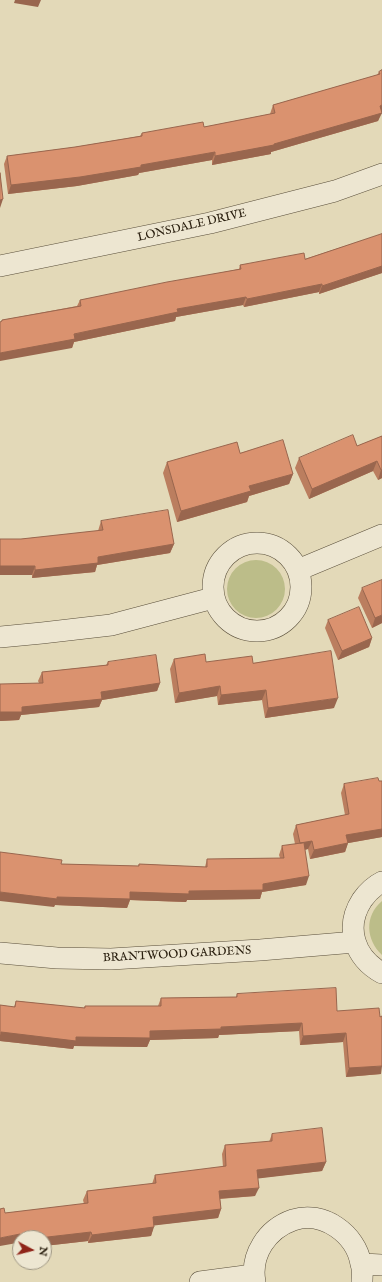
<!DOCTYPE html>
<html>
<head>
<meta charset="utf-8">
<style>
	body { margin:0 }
	#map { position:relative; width:382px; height:1282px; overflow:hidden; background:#e3d9b8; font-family:"IM FELL English",serif }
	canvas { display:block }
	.north { position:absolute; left:12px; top:1230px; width:40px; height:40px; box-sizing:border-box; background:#ede6d1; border:1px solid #9f9784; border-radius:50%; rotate:97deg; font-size:11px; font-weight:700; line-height:16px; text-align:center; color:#2b2010 }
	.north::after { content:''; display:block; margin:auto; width:14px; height:18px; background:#8f2418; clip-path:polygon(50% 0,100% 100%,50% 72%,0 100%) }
</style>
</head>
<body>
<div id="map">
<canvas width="382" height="1282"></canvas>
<div class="north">N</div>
</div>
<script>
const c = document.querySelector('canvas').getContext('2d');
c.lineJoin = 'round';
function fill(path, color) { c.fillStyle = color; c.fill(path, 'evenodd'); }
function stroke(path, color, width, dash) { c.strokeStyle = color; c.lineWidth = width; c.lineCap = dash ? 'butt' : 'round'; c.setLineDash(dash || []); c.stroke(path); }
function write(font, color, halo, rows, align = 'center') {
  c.font = font + ' "IM FELL English",serif'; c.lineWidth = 3; c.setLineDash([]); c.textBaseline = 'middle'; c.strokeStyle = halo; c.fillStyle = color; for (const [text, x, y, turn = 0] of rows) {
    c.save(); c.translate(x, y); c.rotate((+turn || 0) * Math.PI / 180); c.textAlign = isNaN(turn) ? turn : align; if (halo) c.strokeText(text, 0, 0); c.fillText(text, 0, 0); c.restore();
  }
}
fill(new Path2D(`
	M227 589a29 29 0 1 1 58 0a29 29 0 1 1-58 0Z
	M382,901V955C366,940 364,916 382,901Z`), '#bcbd89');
const street = new Path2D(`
	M0,266L210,223L335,191L382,174
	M213 587a44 44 0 1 1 88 0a44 44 0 1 1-88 0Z
	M298,570L382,535
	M0,637L42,633L111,625L213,598
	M382,882C374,886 367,893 362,900C344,928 355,958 382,973
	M0,953L57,958L111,959L260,950L355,942
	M362,1264L382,1265
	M200,1282L253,1275
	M255,1282C250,1255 267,1229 293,1220C323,1210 356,1234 361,1264C363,1269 362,1276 362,1282`);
stroke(street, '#594e3a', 22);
stroke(street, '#ede6d1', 21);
fill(new Path2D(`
	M382,70L381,112L378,121L271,152V154L212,165V160L139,173L138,175L77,186L8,194L4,164L7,156L75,147L140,136L142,133L204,127L270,114L273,105L377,75L379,72Z
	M382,234V273L319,294V292L244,307L243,305L176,317L175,321L74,342L72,348L1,322L2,320L77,306L80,300L239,269L240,265L305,259Z
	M382,436V478L378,480L373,471L309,499L295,468L299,458L357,446Z
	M240,453L293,474L289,484L249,496L247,502L177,522L163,473L167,462Z
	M101,521L174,544L170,553L97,565L95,572L32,578V575H0V539H21L98,531Z
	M362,588L382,623L372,628L358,598Z
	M328,620L372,638L369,647L338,660L325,628Z
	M174,659L206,662L253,663L334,708L265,718L262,700L218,705L217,696L175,703L170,669Z
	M108,662L160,683L157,691L102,700L99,707L21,715L19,720L0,721L39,683L38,681L42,672L106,665Z
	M382,781V837L348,843L345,852L310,859L308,849L305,850L306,885L262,892L260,899L187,900L186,902L130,900L127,908L55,905L54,907L61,864L138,866L139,864L205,867L207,859L280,858L279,855L282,846L295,844L293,834L296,825L345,815L341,793L344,784Z
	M237,994L337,1011L381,1074L346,1077L343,1042L300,1045L299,1031L219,1035L218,1038L150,1040L147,1047L74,1046L73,1049L0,1041V1005L14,1007L16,1001L84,1008L85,1006H158L161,998L236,997Z
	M272,1134L326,1162L322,1171L258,1178L255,1196L220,1199L221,1209L218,1218L154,1225L151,1236L88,1243V1241L44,1246V1238H20V1248L18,1249L17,1243L5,1213L84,1204L83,1200L87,1191L152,1184L155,1175L223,1167L222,1154L225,1145L269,1142Z`), '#bb7e5f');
fill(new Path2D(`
	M15,0H41L38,7L14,3Z
	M382,105V112L379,113H382L378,121L271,152V154L212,165L215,156L274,144Z
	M215,152L212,160L139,173L138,175L77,186L8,194L11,185L141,165Z
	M3,199L0,208V200Z
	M382,266V273L319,294L322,286Z
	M322,284L319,292L244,307L247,299Z
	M246,297L243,305L176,317L175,321L74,342L72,348L0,361V353L177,309Z
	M377,461L373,471L309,499L312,489Z
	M381,470H382V478L378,480Z
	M293,474L289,484L249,496L247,502L177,522L181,511L249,486Z
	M174,544L170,553L97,565L95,572L32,578L35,570L98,557Z
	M0,566H35L32,575H0Z
	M382,615V623L372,628L375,618Z
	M372,638L369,647L338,660L342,651Z
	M160,683L157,691L102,700L99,707L21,715L19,720L0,721V712L22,707L101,692Z
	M220,686L217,696L175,703L179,693Z
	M266,690L262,700L218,705L221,695Z
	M338,698L334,708L265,718L268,708Z
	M382,829V837L343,844L346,835Z
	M312,841L308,849L297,851L300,843Z
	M348,843L345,852L310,859L314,850Z
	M309,876L306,885L262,892L260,899L187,900L186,902L130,900L127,908L55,905L54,907L0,901V892L57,897L130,892L189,891L263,884Z
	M302,1023L299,1031L219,1035L218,1038L150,1040L147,1047L74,1046L73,1049L0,1041V1035L1,1032L76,1037L150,1031Z
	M346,1033L343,1042L300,1045L303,1036Z
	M382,1066L381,1074L346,1077L349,1068Z
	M326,1162L322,1171L254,1179L257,1170Z
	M259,1188L255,1196L215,1199L219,1191Z
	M221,1209L218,1218L150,1226L153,1217Z
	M154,1227L151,1236L88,1243L92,1235Z
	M91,1232L88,1241L44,1246V1238H39Z
	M20,1234L17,1243L0,1246V1238Z
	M20,1242V1248L18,1249Z`), '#99664e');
const building = new Path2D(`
	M382,70V105L380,106L382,113L274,144V145L215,156V152L141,165V167L80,177L11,185L7,156L75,147L142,136V133L203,122L204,127L275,113L273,105L380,74L379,72Z
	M0,173L3,199L0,200Z
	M382,234V266L322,286V284L247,299L246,297L177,309L178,312L74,334L75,339L0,353V322L2,321V320L81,306L80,300L167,282L241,269L240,265L304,253L305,259Z
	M353,435L357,446L382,436V470H381L377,461L312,489L299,458Z
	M283,440L293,474L249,486L251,491L181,511L167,462L237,442L240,453Z
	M168,510L174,544L98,557V563L35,570V566H0V539H21L103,530L101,521Z
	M382,580V615L375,618L362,588Z
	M359,607L372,638L342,651L328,620Z
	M331,651L338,698L268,708L266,690L221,695L220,686L179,693L174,659L205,654L206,662L252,656L253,663Z
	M156,655L160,683L101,692L102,699L22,707V712H0V684L43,683L42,672L108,665V662Z
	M378,778L379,781H382V829L346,835L348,843L314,850L312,841L300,843L296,825L349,814L344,784Z
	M304,843L309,876L263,884V890L189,891V894L130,892V899L57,897V899L0,892V852L62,860L61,864L139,866V864L207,867V859L284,858L282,846Z
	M336,988L337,1011L379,1008L380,1017L382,1016V1066L349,1068L346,1033L303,1036L302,1023L221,1027V1029L150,1031V1038L76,1037V1041L1,1032V1035H0V1005L15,1007L16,1001L85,1008V1006H161V998L237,997V994Z
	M322,1128L326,1162L257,1170L259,1188L219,1191L221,1209L153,1217L154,1227L92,1235L91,1232L39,1238H21L20,1234L0,1238V1209L4,1208L5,1213L88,1203L87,1191L156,1183L155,1175L226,1166L225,1145L272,1141V1134Z`);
fill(building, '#da926f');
stroke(building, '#99664e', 1);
write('12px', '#2b2010', '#ede6d1', [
	["LONSDALE DRIVE",192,226,-13],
	["BRANTWOOD GARDENS",177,955,-3]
]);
</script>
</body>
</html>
